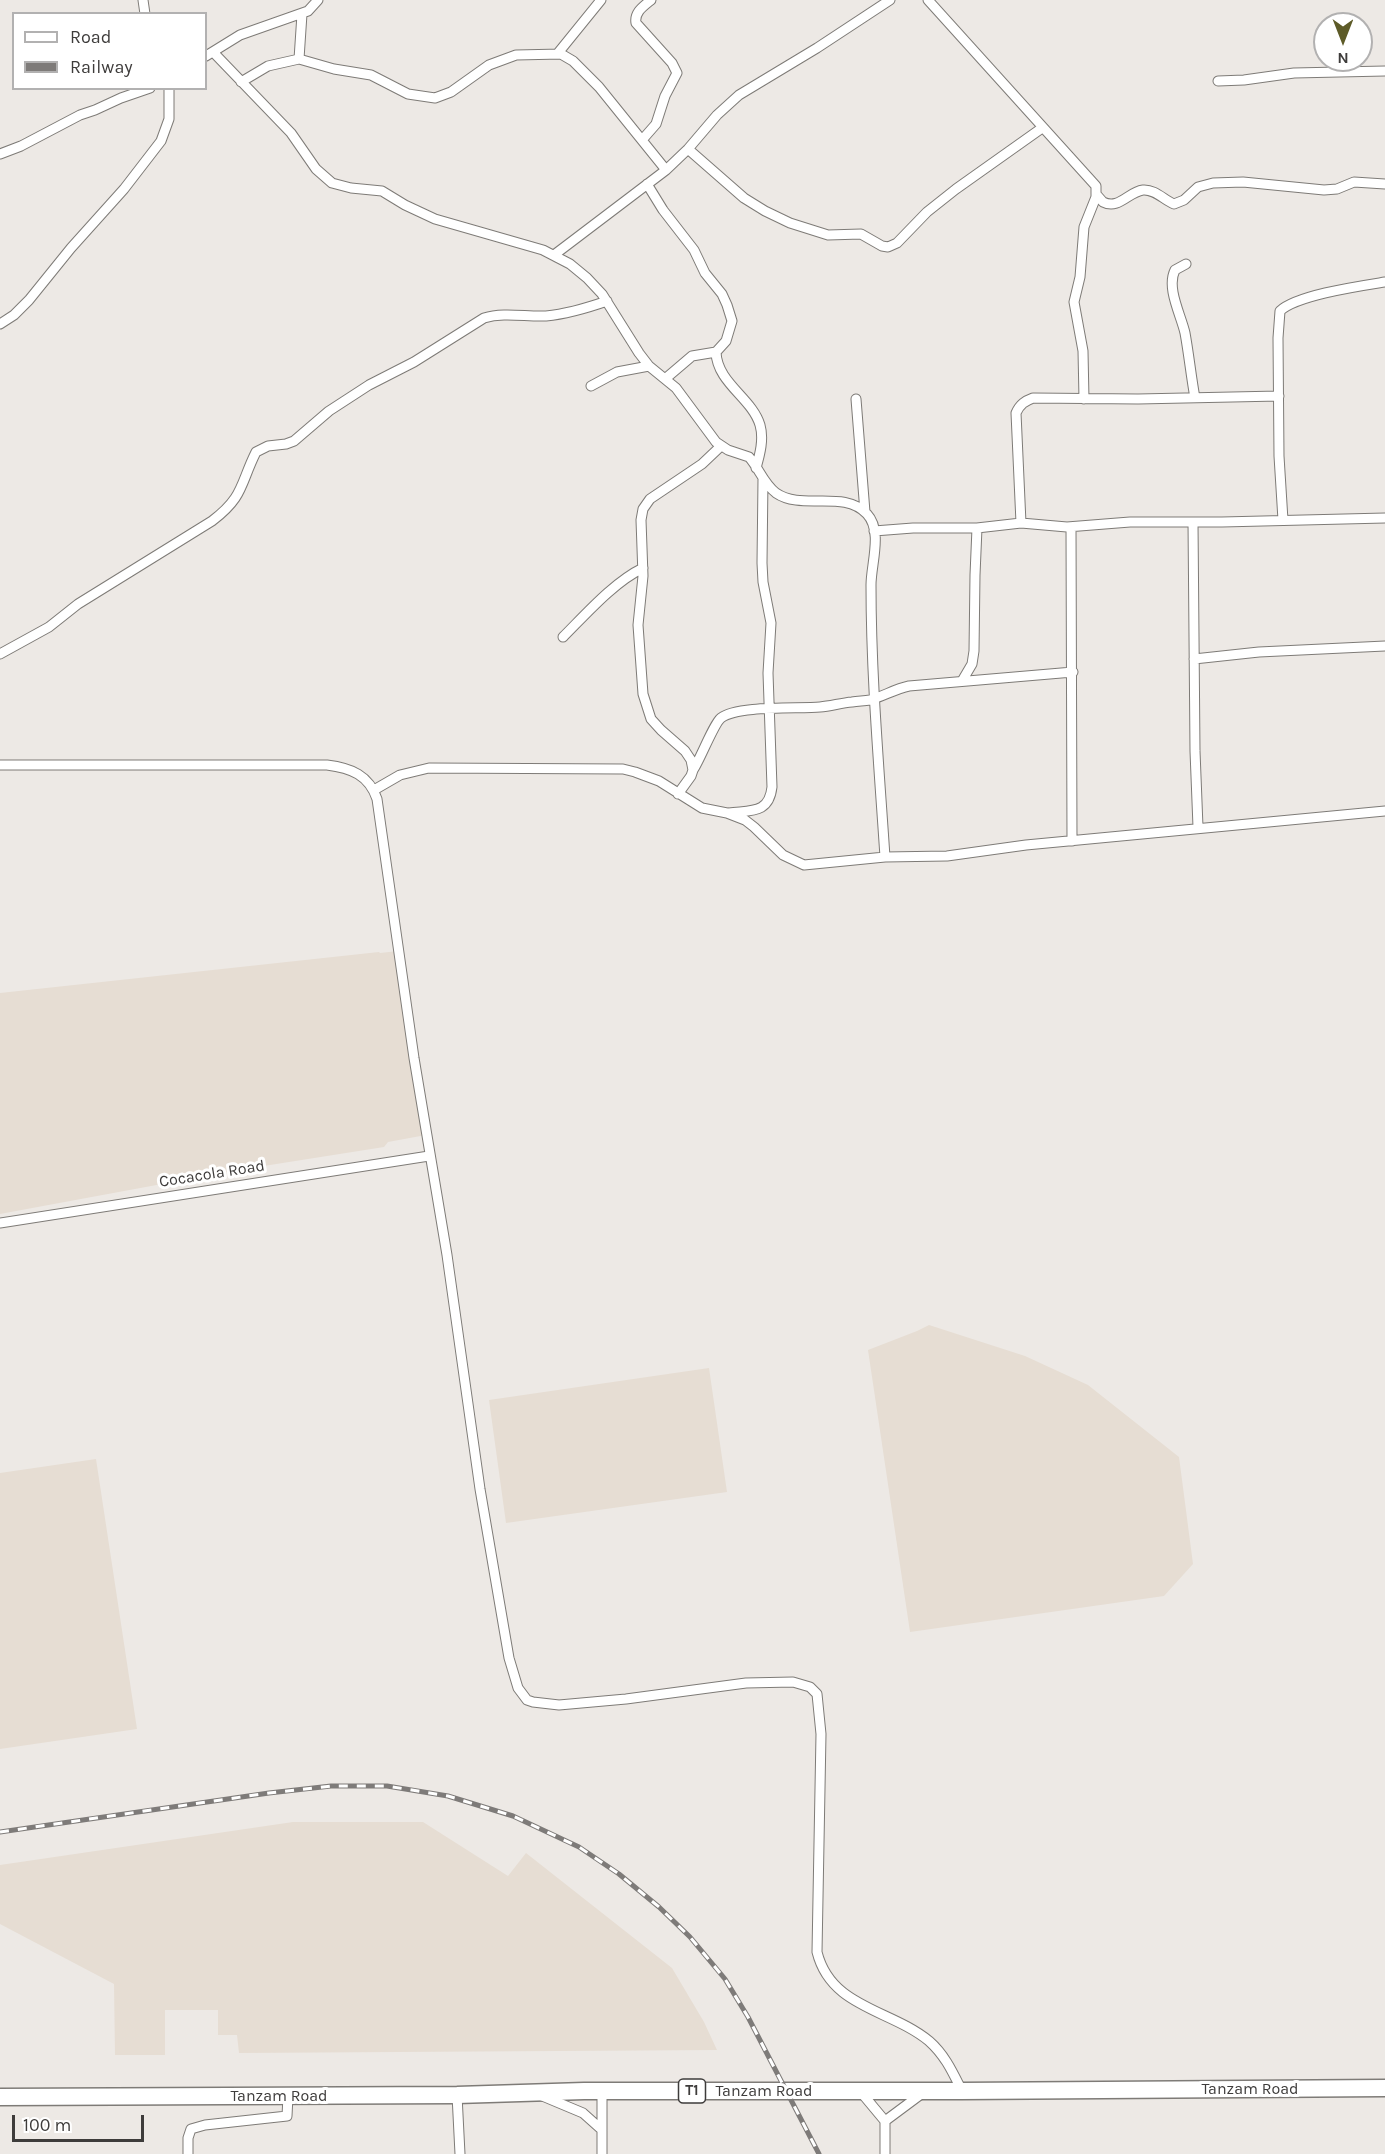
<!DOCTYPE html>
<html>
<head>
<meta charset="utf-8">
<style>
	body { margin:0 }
	#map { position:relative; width:1385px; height:2154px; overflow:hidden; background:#ede9e5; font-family:Karla,sans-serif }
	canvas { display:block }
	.legend { position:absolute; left:12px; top:12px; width:195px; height:78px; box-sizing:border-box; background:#fff; border:2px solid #b2b1b1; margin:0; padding:8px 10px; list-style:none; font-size:18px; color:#3e3c3b }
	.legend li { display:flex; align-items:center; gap:12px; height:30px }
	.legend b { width:30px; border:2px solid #b2b1b1 }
	.north { position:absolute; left:1313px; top:12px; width:60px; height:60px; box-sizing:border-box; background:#fff; border:2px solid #b2b1b1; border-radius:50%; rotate:180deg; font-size:16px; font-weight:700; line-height:24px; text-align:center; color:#3e3c3b }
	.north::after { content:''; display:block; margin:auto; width:21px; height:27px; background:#5d5b28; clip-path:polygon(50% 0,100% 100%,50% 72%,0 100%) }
	.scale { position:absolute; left:12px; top:2115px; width:132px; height:27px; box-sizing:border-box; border:3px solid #3e3c3b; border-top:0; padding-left:8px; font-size:18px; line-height:21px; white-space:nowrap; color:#3e3c3b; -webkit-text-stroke:4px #fff; paint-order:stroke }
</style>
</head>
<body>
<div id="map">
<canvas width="1385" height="2154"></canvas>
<ul class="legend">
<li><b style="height:8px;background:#fff"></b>Road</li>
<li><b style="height:8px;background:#7e7b79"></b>Railway</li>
</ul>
<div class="north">N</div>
<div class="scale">100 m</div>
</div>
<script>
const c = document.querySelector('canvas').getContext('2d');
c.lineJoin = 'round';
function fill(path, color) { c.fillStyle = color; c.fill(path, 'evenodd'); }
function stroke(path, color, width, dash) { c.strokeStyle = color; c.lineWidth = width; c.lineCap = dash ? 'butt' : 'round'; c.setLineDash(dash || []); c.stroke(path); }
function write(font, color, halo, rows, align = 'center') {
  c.font = font + ' Karla,sans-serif'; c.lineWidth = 6; c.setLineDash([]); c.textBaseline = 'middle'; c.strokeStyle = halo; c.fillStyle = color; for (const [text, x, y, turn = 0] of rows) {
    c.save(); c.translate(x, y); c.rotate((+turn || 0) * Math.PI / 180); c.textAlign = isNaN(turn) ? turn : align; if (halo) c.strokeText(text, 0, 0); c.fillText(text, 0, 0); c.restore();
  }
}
fill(new Path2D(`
	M398,951L426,1135L388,1142L384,1147L232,1171L0,1214V993L379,952L380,953Z
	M929,1325L1025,1356L1088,1385L1179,1457L1193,1564L1164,1596L910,1632L868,1350L917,1331Z
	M709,1368L727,1492L506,1523L489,1400Z
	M96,1459L137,1729L0,1749V1473Z
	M293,1822H423L508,1876L526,1853L672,1968L704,2022L717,2050L239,2053L237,2035H218V2010H165V2055H115L114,1984L0,1924V1865Z`), '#e6ddd3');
const minor = new Path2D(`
	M143,0L145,14
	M928,0L1096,186V197L1084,227L1080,277L1074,302L1083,351L1084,399
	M213,52L291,133L316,169L332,183L351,188L382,191L405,205L435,219L543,250L570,264L587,278L602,294L639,353L649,366L676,388L716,442L728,450L749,457C759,468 763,483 776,493C802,511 844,489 867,514C883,531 871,564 871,585C871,676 879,766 885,857
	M558,53L601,0
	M206,56L240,35L308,11L318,0
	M299,59L302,14
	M1218,81L1244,80L1294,73L1385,71
	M241,82L268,66L299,59L334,69L371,75L408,94L435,98L451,92L489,65L516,55L561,54L573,61L599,87L666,170
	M642,140L656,124L665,96L677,73L672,63L636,23C634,12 644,6 651,0
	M688,149L744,198L765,211L790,223L828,235L861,234L882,246L888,247L897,243L927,212L956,189L1042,128
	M0,154L21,146L80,115L95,110L121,98L150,88
	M647,184L663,210L694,250L705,273L722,294L727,305L732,321L726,341L716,352L692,356L665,379
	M1096,194L1103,202C1119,210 1128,192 1143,190C1155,189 1164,200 1174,204L1184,200L1198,187L1213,183L1243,182L1324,190L1337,189L1354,182L1385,184
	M554,255L666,170L688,149L717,115L739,95L817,48L890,0
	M1186,264L1175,270C1166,288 1181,315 1185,333C1189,355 1191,376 1195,398
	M0,324L14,315L29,300L71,248L124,189L161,141L169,119V88
	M716,352C717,383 752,398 760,425C764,439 760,454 756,468
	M591,386L617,372L649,366
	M856,399L865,512
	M1283,520L1279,456L1278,338L1280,311C1297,295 1360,286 1385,282
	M1193,522L1195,751L1198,827
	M1021,523L1016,413C1020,404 1025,401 1033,398L1138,399L1279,396
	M1071,527L1072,841
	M874,531L913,528H977L1021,523L1067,527L1130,522H1222L1385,518
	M563,637C586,614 614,582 643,568
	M0,654L49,627L78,604L212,521C244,497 240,484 256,452L268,446L286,444L294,441L329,411L369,385L414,362L484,318C504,312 526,317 546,316C567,314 587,308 607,301
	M1194,659L1259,652L1385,646
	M962,681L972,664L974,651L975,575L977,528
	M0,765H327C351,768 369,775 377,799L414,1058L447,1255L480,1489L509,1658L518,1688L527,1700L533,1702L559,1705L626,1699L746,1683L793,1682L810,1687L817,1694L821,1734L817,1952C831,2008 890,2009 929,2041C945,2055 953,2073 962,2091
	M693,770C700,760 714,723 721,718C737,705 799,709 820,707C831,706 841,703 852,702C858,701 864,701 870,700C884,696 895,689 909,686L1073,672
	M374,790L400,775L429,768L623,769L635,772L659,781L702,808L727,813L745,820L754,827L783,855L804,865L885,857L947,856L1026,845L1385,811
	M678,794L691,776L693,770L691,760L685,751L661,730L651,719L643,694L638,625L643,576L641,520L643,509L650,499L702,464L721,446
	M729,813C751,810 769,814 772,787L768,673L771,623L763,582L762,563L763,479
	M0,1223L429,1156
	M602,2091V2154
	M860,2091L885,2121V2154
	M457,2095L460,2154
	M540,2095L583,2113L602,2130
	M885,2121L924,2092
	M188,2154V2138L191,2129L205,2125L287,2116L288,2096`);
const trunk = new Path2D(`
	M0,2097L457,2095L584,2091H962L1385,2088`);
stroke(minor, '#7e7b77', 11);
stroke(trunk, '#7e7b77', 19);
stroke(minor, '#fff', 9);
stroke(trunk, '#fff', 16);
const rail = new Path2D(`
	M0,1832L269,1793L331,1786H387L448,1796L513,1816L579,1847L619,1874L659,1907L690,1937L725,1979L748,2017L819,2154`);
stroke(rail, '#7e7b79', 5);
stroke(rail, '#fff', 3, [9]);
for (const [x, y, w] of [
	[692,2091,27]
]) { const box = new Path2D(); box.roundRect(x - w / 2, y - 12, w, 24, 4.5); c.fillStyle = '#fff'; c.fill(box); stroke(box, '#3e3c3b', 1.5); }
write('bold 15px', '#3e3c3b', null, [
	["T1",692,2091]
]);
write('16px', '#3e3c3b', '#fff', [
	["Cocacola Road",212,1174,-9],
	["Tanzam Road",1250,2089],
	["Tanzam Road",764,2091],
	["Tanzam Road",279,2096]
]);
</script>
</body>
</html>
